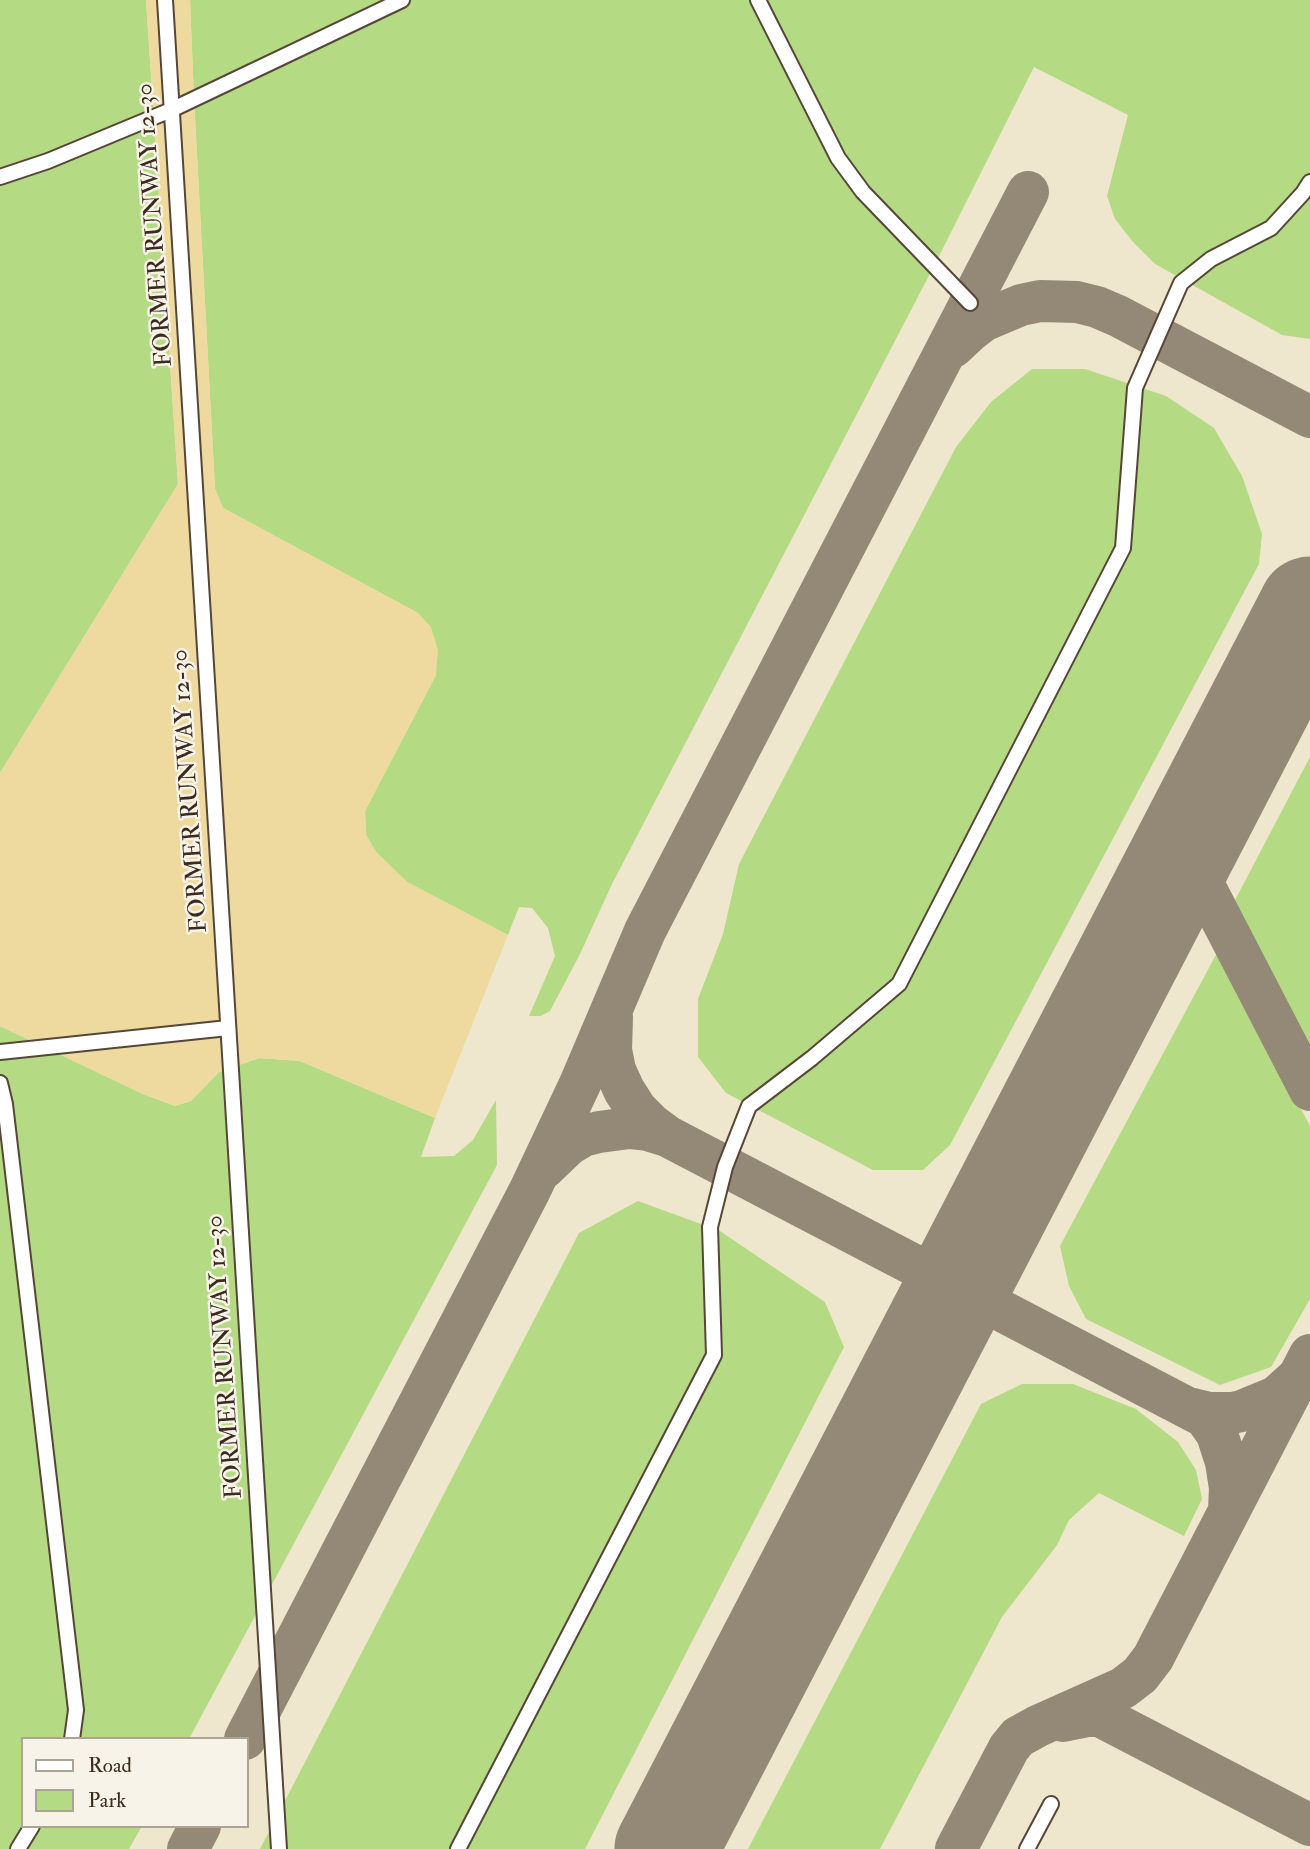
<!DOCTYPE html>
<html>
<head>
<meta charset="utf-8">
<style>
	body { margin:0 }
	#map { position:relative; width:1310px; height:1849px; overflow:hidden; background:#eee7cd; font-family:"IM FELL Double Pica",serif }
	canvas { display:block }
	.legend { position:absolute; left:21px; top:1737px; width:228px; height:91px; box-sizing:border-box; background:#f7f3e8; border:2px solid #aca397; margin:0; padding:9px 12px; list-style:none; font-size:21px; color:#3b2a1e }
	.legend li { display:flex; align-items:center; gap:14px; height:35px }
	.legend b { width:35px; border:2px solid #aca397 }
</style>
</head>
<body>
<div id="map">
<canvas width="1310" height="1849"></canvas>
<ul class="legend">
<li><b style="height:9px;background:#fff"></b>Road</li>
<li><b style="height:19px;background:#b4da83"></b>Park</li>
</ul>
</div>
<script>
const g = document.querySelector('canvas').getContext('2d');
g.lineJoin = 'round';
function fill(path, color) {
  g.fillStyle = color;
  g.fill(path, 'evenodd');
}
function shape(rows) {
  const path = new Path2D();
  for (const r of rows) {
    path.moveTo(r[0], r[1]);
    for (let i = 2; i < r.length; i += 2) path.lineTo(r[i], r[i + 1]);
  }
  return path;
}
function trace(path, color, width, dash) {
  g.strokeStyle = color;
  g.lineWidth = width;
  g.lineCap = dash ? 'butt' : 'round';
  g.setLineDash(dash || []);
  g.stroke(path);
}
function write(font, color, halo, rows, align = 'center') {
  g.font = font + ' "IM FELL Double Pica",serif';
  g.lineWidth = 5;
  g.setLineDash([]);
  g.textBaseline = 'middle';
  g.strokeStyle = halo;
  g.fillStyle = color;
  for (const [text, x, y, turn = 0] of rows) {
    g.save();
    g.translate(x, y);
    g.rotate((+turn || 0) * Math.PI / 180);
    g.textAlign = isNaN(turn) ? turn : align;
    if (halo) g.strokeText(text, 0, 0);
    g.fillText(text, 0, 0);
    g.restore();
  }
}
fill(shape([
	[0,0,146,0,178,484,0,773],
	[190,0,1310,0,1310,339,1282,335,1155,264,1133,242,1115,219,1107,196,1128,115,1034,67,934,266,612,884,580,954,550,1011,541,1016,529,1016,555,956,548,928,532,908,519,907,508,935,407,882,376,852,366,835,365,811,436,675,418,613,223,508,215,489,194,99],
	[1032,369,1085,369,1166,396,1214,428,1242,476,1262,534,1259,564,950,1145,923,1170,873,1170,726,1093,698,1057,698,999,723,934,739,864,956,447,991,402],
	[1310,757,1310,1054,1233,904],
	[1218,951,1310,1126,1310,1299,1271,1367,1220,1385,1086,1319,1069,1286,1060,1246],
	[0,1026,143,1094,175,1106,191,1101,219,1072,259,1058,300,1061,435,1118,421,1157,454,1156,473,1140,496,1100,497,1165,189,1739,23,1739,23,1826,142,1826,129,1849,0,1849],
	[638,1201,720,1231,825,1302,844,1347,585,1849,260,1849,579,1233],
	[1022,1384,1073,1384,1136,1409,1178,1442,1196,1470,1202,1499,1184,1536,1099,1493,1069,1520,1057,1545,1002,1617,880,1849,748,1849,981,1404]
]), '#b4da83');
fill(shape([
	[146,0,190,0,194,99,215,489,223,508,418,613,431,627,438,650,436,675,365,811,366,835,376,852,407,882,508,935,435,1118,300,1061,259,1058,219,1072,191,1101,175,1106,143,1094,0,1026,0,773,178,484]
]), '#eeda9e');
trace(shape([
	[953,347,970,331,983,321,1021,305,1040,301,1077,302,1097,307,1118,316,1310,417],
	[1185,849,1310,1090],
	[612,1017,611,1050,615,1070,624,1090,636,1109,652,1125,667,1136,1205,1417,1217,1434,1226,1462,1230,1488,1229,1511],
	[544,1168,568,1145,583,1136,599,1132,629,1128,647,1130,667,1136],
	[1188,1408,1209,1413,1232,1413,1242,1411,1276,1397,1296,1379],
	[1063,1721,1088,1716,1100,1716,1310,1825],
	[245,1739,530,1190,580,1084,645,931,1028,192],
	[188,1849,200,1826],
	[956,1849,1009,1748,1018,1737,1038,1726,1123,1688,1140,1675,1153,1658,1310,1355]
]), '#948876', 42);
trace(shape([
	[666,1849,1310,608]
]), '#948876', 103);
const minor = shape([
	[165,0,279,1849],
	[758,0,838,158,863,192,970,303],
	[0,177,48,161,171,110,402,0],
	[0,1052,228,1028],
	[0,1083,5,1104,76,1710,72,1739],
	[18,1849,32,1826],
	[458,1849,714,1355,710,1227,725,1167,749,1106,812,1058,899,984,1123,548,1135,388,1181,283,1211,259,1271,228,1303,193,1310,182],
	[1027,1849,1051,1804]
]);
trace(minor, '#564638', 18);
trace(minor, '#fff', 14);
write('24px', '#3b2a1e', '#f7f3e8', [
	["FORMER RUNWAY 12-30",156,225,-94],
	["FORMER RUNWAY 12-30",191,791,-94],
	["FORMER RUNWAY 12-30",226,1357,-94]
]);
</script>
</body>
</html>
